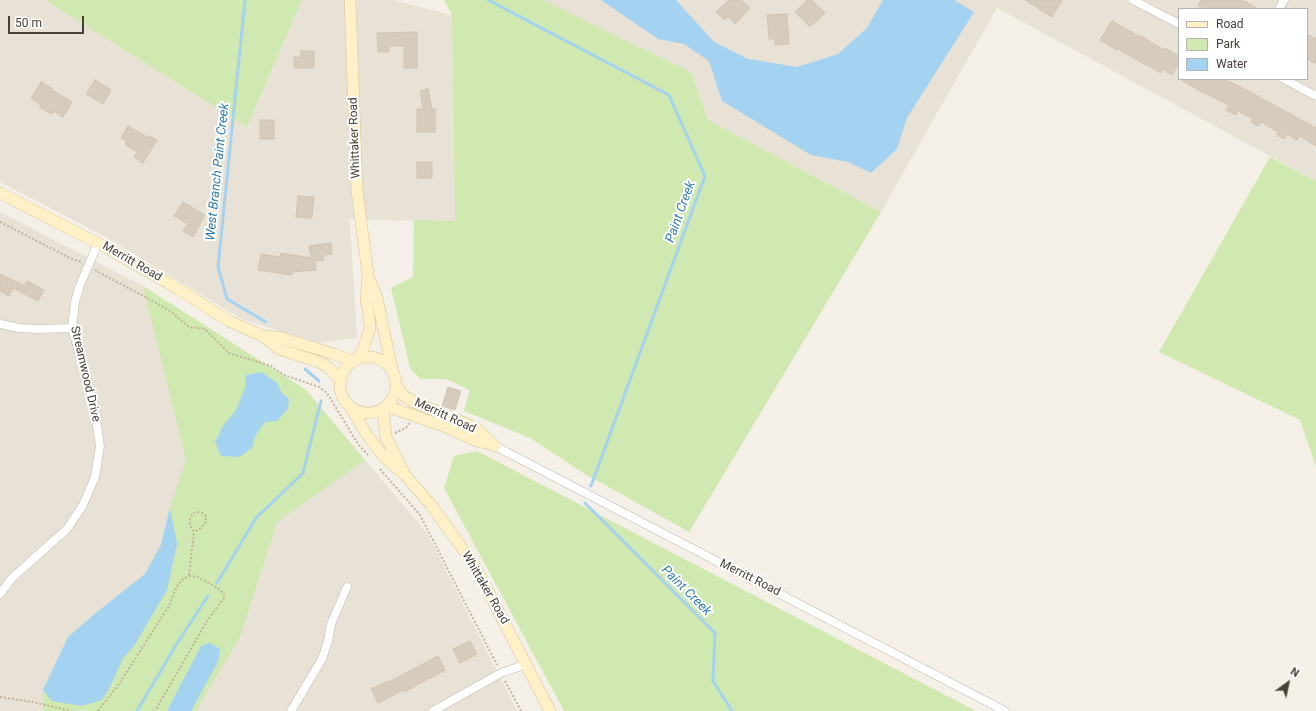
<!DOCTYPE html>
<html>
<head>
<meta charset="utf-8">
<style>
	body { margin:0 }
	#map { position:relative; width:1316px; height:711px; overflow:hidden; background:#f4f0e8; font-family:Roboto,sans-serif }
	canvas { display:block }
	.legend { position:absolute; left:1178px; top:8px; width:130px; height:72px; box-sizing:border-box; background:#fff; border:1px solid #b5b3af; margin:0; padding:5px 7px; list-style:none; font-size:12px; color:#474136 }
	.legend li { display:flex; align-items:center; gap:8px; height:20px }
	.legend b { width:20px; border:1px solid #b5b3af }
	.north { position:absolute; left:1268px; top:663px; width:40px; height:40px; -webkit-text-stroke:3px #fff; paint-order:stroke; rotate:33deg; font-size:11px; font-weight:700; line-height:16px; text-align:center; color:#474136 }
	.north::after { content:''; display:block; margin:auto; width:14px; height:18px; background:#474136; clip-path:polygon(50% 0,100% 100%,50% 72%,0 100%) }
	.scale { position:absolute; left:8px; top:16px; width:76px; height:18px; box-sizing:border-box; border:2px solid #474136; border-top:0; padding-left:5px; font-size:12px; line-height:14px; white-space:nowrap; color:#474136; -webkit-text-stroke:3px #fff; paint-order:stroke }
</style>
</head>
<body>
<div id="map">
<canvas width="1316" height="711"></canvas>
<ul class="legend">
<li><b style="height:5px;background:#fff1c7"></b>Road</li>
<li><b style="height:11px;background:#cfe9b0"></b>Park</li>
<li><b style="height:11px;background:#a4d2f1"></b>Water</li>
</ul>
<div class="north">N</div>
<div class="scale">50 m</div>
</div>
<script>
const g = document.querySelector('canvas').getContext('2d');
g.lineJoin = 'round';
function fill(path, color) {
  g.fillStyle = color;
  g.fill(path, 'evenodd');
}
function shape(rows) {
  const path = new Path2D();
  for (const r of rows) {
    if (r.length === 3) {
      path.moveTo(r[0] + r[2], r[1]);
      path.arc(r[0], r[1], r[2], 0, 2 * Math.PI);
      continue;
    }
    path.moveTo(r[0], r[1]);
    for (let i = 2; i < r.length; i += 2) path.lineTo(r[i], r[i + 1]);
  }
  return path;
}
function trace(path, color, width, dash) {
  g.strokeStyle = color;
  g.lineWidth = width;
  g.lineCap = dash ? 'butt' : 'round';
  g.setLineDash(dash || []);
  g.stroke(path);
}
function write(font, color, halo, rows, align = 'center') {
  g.font = font + ' Roboto,sans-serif';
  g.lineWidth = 4;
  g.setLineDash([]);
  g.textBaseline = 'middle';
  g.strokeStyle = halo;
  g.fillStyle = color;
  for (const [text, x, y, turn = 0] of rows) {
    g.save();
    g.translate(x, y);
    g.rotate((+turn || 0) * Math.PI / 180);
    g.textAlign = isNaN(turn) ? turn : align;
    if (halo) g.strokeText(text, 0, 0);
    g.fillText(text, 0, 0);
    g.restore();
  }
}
fill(shape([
	[0,0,45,0,247,127,302,0,393,0,452,15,455,222,350,219,357,338,318,343,242,319,102,235,0,182],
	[543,0,1316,0,1316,181,997,8,881,212,708,120,691,72],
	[1179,9,1307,9,1307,79,1179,79],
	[0,212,143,286,306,390,427,533,517,711,0,711]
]), '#e8e2d6');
fill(shape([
	[45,0,302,0,247,127],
	[444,0,543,0,691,72,708,120,881,212,689,532,585,474,530,438,464,411,470,390,446,379,420,379,410,368,391,288,413,277,414,220,455,221,452,15],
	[1270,157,1316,181,1316,466,1300,420,1159,352],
	[143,286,306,390,365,460,277,522,240,637,196,711,43,711,43,690,68,637,96,613,145,574,161,545,170,508,186,460],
	[477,451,976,711,564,711,444,488,454,456]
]), '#cfe9b0');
fill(shape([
	[601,0,676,0,714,42,748,59,797,67,838,54,867,28,883,0,954,0,974,12,907,118,897,149,871,173,848,162,811,155,722,101,709,61,684,44,658,39],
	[262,372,277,383,281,392,289,399,288,409,277,421,265,422,255,436,252,448,239,457,221,456,215,442,223,426,236,410,245,388,246,375],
	[170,508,177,544,167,590,134,646,123,658,110,687,102,700,82,706,52,701,43,690,68,637,96,613,145,574,161,545],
	[210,643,220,649,218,662,191,711,167,711,201,646]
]), '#a4d2f1');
trace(shape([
	[245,0,218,267,227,299,266,322],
	[488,0,669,95,705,176,591,486],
	[305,369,319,381],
	[585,503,715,633,713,681,732,711],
	[217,583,256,518,303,473,321,401],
	[137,711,176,645,208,596]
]), '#a4d2f1', 3);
const building = shape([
	[729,0,741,0,750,8,735,24,728,17,725,20,716,12,729,0],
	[808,0,812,0,825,13,810,27,795,12,808,0],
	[1025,0,1062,0,1052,17,1025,0],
	[1201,0,1243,0,1258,9,1204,9,1198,6,1201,0],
	[787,14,789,44,775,45,775,39,769,39,767,15,787,14],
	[1112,21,1140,37,1141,36,1164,50,1165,48,1179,56,1179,63,1172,75,1163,69,1161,73,1146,64,1146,65,1118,49,1117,50,1100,40,1112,21],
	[417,32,417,68,404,68,404,46,389,46,389,52,378,52,377,33,417,32],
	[1307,34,1316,39,1316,64,1307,59,1307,34],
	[301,51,314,51,314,68,294,68,294,57,301,57,301,51],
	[1180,79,1223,79,1239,86,1316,128,1316,146,1300,136,1297,140,1287,134,1284,139,1277,135,1278,132,1261,122,1258,126,1251,122,1253,119,1238,111,1236,115,1226,110,1229,105,1198,90,1180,79],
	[95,80,111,90,103,104,86,94,95,80],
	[41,82,53,89,52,90,72,102,63,117,54,111,52,114,39,107,41,104,31,99,41,82],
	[428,89,432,109,435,109,435,132,417,132,417,109,423,109,420,91,428,89],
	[260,120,274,120,274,139,260,139,260,120],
	[128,126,149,138,150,136,157,140,143,163,134,157,137,152,125,144,127,141,121,138,128,126],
	[417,162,432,162,432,178,417,178,417,162],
	[298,196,314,197,312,218,296,217,298,196],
	[183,202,205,215,193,237,183,231,188,224,174,216,183,202],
	[331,243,332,254,323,255,324,260,315,261,316,270,292,272,292,275,258,270,261,254,280,257,281,253,311,258,309,246,331,243],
	[0,274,25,286,27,281,44,290,38,301,13,288,9,296,0,291,0,274],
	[448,387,461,391,455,410,442,406,448,387],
	[470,641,477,654,460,663,453,649,470,641],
	[438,656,445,670,404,692,403,690,378,703,371,689,388,681,389,682,438,656]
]);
fill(building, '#d6ccbd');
trace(building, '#d1c4b0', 1);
const street = shape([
	[1133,0,1179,24],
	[1279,9,1284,0],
	[1284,79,1316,96],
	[0,324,19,328,37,329,72,328],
	[495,446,1005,711],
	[0,594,12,578,67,529,83,505,95,477,100,446,94,405,72,328,75,302,80,285,98,243],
	[291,711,322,659,328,641,331,624,347,587],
	[433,711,501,673,527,664]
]);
const secondary = shape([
	[350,0,357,191,368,275,366,300,369,315,370,328,364,347,358,358],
	[0,193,107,248,170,284,229,321,263,336,279,349,319,362,328,367,340,379],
	[369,278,377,298,392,369],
	[263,336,278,337,334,354,352,361],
	[368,385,28],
	[396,386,404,396,414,402,458,420,476,428,495,446],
	[386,406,441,425,477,441,493,445],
	[351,408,369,438,385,458,405,475,431,505,475,566,550,711],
	[383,409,386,437,403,471]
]);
trace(street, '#c0b8aa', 9);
trace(secondary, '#d4c497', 12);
trace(shape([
	[0,222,72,259,81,262],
	[95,270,169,310,189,327,205,329,229,353,271,366,284,375,319,387,327,393,358,444,368,455],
	[395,433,406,428,409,423],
	[380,469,420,515,497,665],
	[189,575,194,532,190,525,190,518,193,514,197,512,202,513,206,516,206,522,201,528,194,532],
	[505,681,521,711],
	[0,697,33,702,71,711],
	[98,711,119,684,169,606,176,588,182,580,189,576,197,577,209,583,220,590,224,594,224,598,207,621,155,711]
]), '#c2b49b', 2, [2, 2]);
trace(street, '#fff', 8);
trace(secondary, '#fff1c7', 11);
write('12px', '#474136', '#fff', [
	["Whittaker Road",355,138,-92],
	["Merritt Road",132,262,30],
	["Streamwood Drive",85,374,77],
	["Merritt Road",445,416,25],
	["Merritt Road",750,578,27],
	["Whittaker Road",485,588,60]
]);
write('italic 13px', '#2e7cb5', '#fff', [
	["West Branch Paint Creek",218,172,-84],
	["Paint Creek",681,212,-70],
	["Paint Creek",686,591,45]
]);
</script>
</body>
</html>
